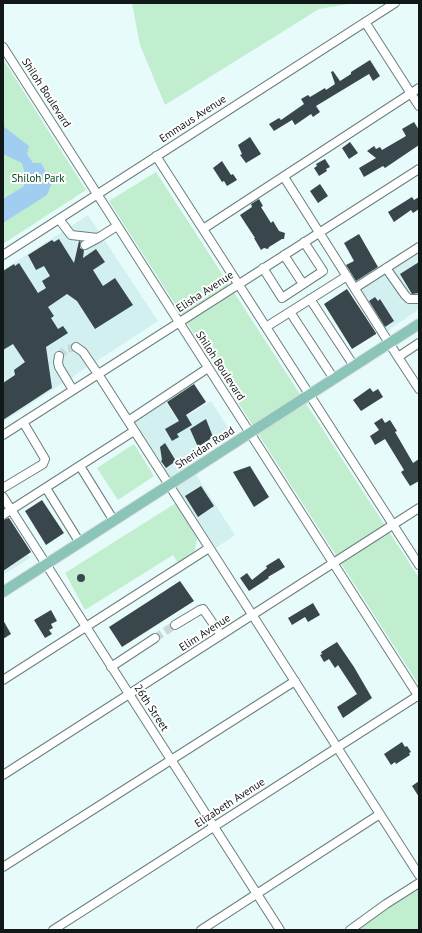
<!DOCTYPE html>
<html>
<head>
<meta charset="utf-8">
<style>
	body { margin:0 }
	#map { position:relative; width:422px; height:933px; overflow:hidden; background:#e7fbfb; font-family:"PT Sans",sans-serif }
	canvas { display:block }
	.frame { position:absolute; inset:0; border:4px solid #111818; pointer-events:none }
</style>
</head>
<body>
<div id="map">
<canvas width="422" height="933"></canvas>
<div class="frame"></div>
</div>
<script>
const g = document.querySelector('canvas').getContext('2d');
g.lineJoin = 'round';
function fill(path, color) {
  g.fillStyle = color;
  g.fill(path, 'evenodd');
}
function shape(rows) {
  const path = new Path2D();
  for (const r of rows) {
    if (r.length === 3) {
      path.moveTo(r[0] + r[2], r[1]);
      path.arc(r[0], r[1], r[2], 0, 2 * Math.PI);
      continue;
    }
    path.moveTo(r[0], r[1]);
    for (let i = 2; i < r.length; i += 2) path.lineTo(r[i], r[i + 1]);
  }
  return path;
}
function trace(path, color, width, dash) {
  g.strokeStyle = color;
  g.lineWidth = width;
  g.lineCap = dash ? 'butt' : 'round';
  g.setLineDash(dash || []);
  g.stroke(path);
}
function write(font, color, halo, rows, align = 'center') {
  g.font = font + ' "PT Sans",sans-serif';
  g.lineWidth = 4;
  g.setLineDash([]);
  g.textBaseline = 'middle';
  g.strokeStyle = halo;
  g.fillStyle = color;
  for (const [text, x, y, turn = 0] of rows) {
    g.save();
    g.translate(x, y);
    g.rotate((+turn || 0) * Math.PI / 180);
    g.textAlign = isNaN(turn) ? turn : align;
    if (halo) g.strokeText(text, 0, 0);
    g.fillText(text, 0, 0);
    g.restore();
  }
}
fill(shape([
	[88,215,158,321,3,422,3,270],
	[419,251,419,309,386,332,359,289],
	[164,400,178,421,211,401,231,432,187,461,235,535,216,548,133,420],
	[3,514,30,558,3,575]
]), '#d3f0f1');
fill(shape([
	[132,3,354,3,319,9,165,105,140,45],
	[3,59,86,190,3,244],
	[156,172,419,578,419,685,109,201],
	[134,444,154,476,118,500,97,468],
	[176,503,197,538,195,550,178,563,173,555,85,610,65,573],
	[419,883,419,930,350,930]
]), '#c1eecf');
fill(shape([
	[3,126,29,146,27,154,33,163,41,163,52,183,47,195,3,223,3,199,24,186,26,177,22,163,3,154]
]), '#a1cdf0');
fill(shape([
	[370,60,380,76,373,81,369,74,316,106,320,112,313,117,311,114,295,125,292,120,274,131,269,124,279,118,281,120,304,104,301,99,308,95,310,97,325,88,326,90,335,84,331,72,333,71,340,81,351,74,351,72],
	[414,122,419,130,419,145,385,168,383,166,364,177,359,168,376,158,367,151,374,146,376,149,380,147,382,150,406,136,402,129],
	[250,137,261,154,246,163,240,155,242,154,238,145],
	[350,142,358,153,349,159,342,148],
	[325,159,330,167,326,169,327,171,319,176,314,168,317,166,316,164],
	[222,161,231,175,233,174,237,180,227,186,224,181,222,182,213,168],
	[320,184,328,196,318,203,310,191],
	[412,197,414,200,419,197,419,209,413,213,411,210,394,222,388,212],
	[259,199,263,206,261,207,271,223,273,221,279,231,285,233,284,239,282,239,269,247,268,249,264,248,261,250,254,238,255,238,240,215,252,207,251,204],
	[359,234,378,267,356,281,346,265,354,261,344,243],
	[59,239,74,263,79,241,81,242,80,244,80,248,84,250,83,258,96,249,105,262,93,270,103,286,115,278,133,305,95,329,77,301,67,294,48,307,54,316,51,318,58,329,63,326,68,333,46,347,52,388,3,420,3,383,15,375,14,370,25,362,13,344,3,350,3,271,14,264,15,266,19,263,38,293,46,288,42,281,50,276,44,266,36,270,28,255,52,240,54,242],
	[419,262,419,293,412,294,400,274],
	[347,289,376,333,376,334,352,349,324,304],
	[375,297,378,301,380,299,394,321,385,327,369,301],
	[194,384,206,402,186,415,192,425,177,434,179,437,172,441,165,429,179,421,167,402],
	[370,388,373,392,378,389,383,397,361,411,353,400],
	[382,418,385,423,390,420,397,431,395,432,413,463,419,459,419,481,410,486,401,472,404,470,385,439,375,445,370,436,379,430,374,423],
	[206,419,213,437,198,447,190,429],
	[165,443,176,461,166,468,161,461,162,460,160,447],
	[250,466,269,497,254,507,233,472],
	[201,486,214,506,198,517,185,496],
	[42,500,64,533,46,545,25,511],
	[9,518,31,552,3,571,3,520],
	[279,558,285,567,268,577,269,578,249,591,240,578,247,573,252,580,267,568,266,566],
	[81,578,4],
	[180,581,194,601,122,647,109,627],
	[313,603,320,615,308,622,305,617,292,625,288,618],
	[51,610,57,621,51,624,53,628,49,630,52,634,45,638,34,620],
	[3,620,11,634,3,639],
	[337,642,354,667,372,698,343,718,337,707,357,694,338,665,335,668,329,659,324,662,320,655,322,654,321,652],
	[402,742,405,747,407,746,411,752,409,753,410,755,396,764,395,762,391,765,384,754],
	[419,781,419,797,412,786]
]), '#39474d');
trace(shape([
	[59,356,66,349,76,347],
	[155,638,175,625]
]), '#c7d9d9', 8, [8, 4]);
const minor = shape([
	[365,22,419,106],
	[3,47,419,697],
	[156,156,419,565],
	[284,177,398,357,419,343],
	[59,219,71,235,98,238,117,226],
	[203,229,419,88],
	[85,245,98,238],
	[3,255,395,3],
	[284,255,303,284],
	[263,268,282,298,323,271,304,242],
	[386,268,405,295,409,299,419,299],
	[355,288,419,247],
	[310,299,354,366],
	[290,312,334,379],
	[266,327,347,276],
	[76,347,83,352,98,374,419,875],
	[59,356,58,362,59,367,73,390],
	[398,357,419,389],
	[128,421,208,368],
	[3,435,419,169],
	[80,466,114,521],
	[3,488,43,464,45,459,23,422],
	[46,488,80,543],
	[3,497,280,930],
	[3,515,134,431],
	[175,625,200,610,203,609,221,635],
	[111,667,155,638],
	[3,680,209,548],
	[3,775,419,508],
	[3,867,295,681],
	[53,930,419,695],
	[201,930,380,814],
	[350,930,386,904,419,883]
]);
const major = shape([
	[3,592,419,324]
]);
trace(minor, '#6c7e7f', 10);
trace(major, '#d9dada', 12);
trace(minor, '#fff', 8);
trace(major, '#8bc5b9', 10);
write('11px', '#111818', '#fff', [
	["Shiloh Boulevard",46,93,57],
	["Emmaus Avenue",193,119,-33],
	["Elisha Avenue",205,292,-33],
	["Shiloh Boulevard",220,366,57],
	["Sheridan Road",205,448,-33],
	["Elim Avenue",205,633,-33],
	["26th Street",151,708,57],
	["Elizabeth Avenue",230,803,-33]
]);
write('11px', '#084426', '#fff', [
	["Shiloh Park",38,179]
]);
</script>
</body>
</html>
